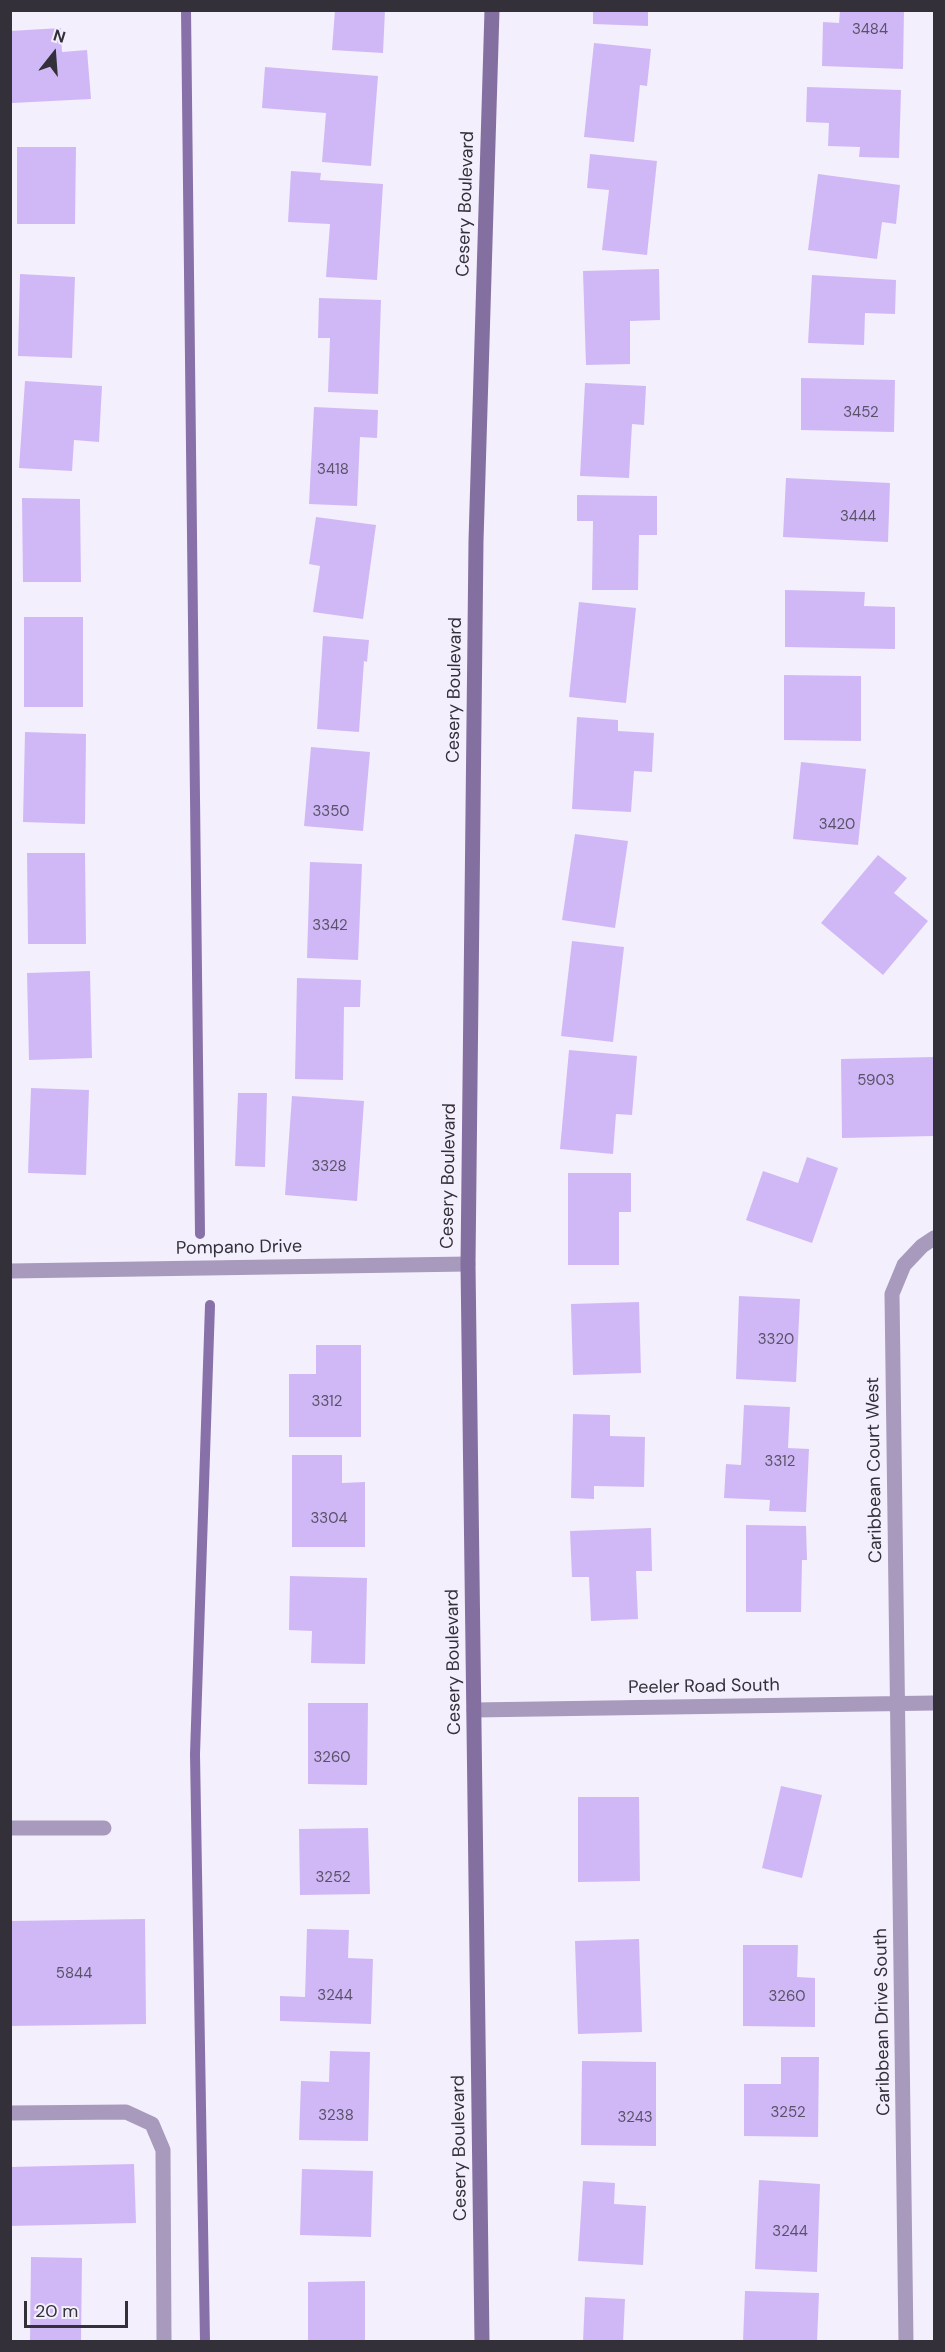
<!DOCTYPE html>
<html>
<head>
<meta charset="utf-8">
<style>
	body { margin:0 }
	#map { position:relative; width:945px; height:2352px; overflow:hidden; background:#f4effd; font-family:"DM Sans",sans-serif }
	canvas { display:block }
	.frame { position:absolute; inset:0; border:12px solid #333039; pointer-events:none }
	.north { position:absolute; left:24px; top:24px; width:60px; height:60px; -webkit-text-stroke:4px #f4effd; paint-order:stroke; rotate:17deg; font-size:16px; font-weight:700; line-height:24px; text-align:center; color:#333039 }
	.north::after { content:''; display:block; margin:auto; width:21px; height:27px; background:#333039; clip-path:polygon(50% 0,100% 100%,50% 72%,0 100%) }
	.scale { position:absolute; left:24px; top:2301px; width:104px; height:27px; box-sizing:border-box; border:3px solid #333039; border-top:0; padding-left:8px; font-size:18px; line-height:21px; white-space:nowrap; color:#333039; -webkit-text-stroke:4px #f4effd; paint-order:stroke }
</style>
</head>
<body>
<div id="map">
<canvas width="945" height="2352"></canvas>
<div class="frame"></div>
<div class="north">N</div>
<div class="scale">20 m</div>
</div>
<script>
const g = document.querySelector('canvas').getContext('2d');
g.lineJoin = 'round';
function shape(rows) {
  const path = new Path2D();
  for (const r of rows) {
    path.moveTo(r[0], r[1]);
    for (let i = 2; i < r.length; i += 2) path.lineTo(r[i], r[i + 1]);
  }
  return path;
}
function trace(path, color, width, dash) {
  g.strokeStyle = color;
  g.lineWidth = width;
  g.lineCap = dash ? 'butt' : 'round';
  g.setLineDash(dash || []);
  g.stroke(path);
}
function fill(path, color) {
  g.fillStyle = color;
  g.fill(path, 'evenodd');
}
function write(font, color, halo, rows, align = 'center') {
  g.font = font + ' "DM Sans",sans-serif';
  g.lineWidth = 4.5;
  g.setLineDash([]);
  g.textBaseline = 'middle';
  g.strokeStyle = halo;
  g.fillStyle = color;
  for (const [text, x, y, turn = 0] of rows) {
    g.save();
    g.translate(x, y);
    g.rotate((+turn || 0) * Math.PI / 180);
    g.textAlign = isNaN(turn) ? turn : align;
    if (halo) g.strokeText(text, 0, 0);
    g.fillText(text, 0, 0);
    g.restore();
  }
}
trace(shape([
	[186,10,200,1234],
	[205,2342,195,1754,210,1305]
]), '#8871a8', 10);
fill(shape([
	[335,10,385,10,383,53,332,50],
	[593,10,648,10,648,26,593,24],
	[840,10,904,10,903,69,822,66,823,22,839,23],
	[61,28,62,52,87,50,91,99,12,103,10,31],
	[594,43,651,49,647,86,640,85,634,142,584,137],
	[265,67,378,76,371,166,322,162,326,113,262,108],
	[807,87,901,90,899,158,859,157,860,147,828,146,829,123,806,122],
	[17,147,76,147,75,224,17,224],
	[590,154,657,161,647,255,602,250,609,190,587,188],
	[291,171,321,173,320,180,383,184,377,280,326,277,330,224,288,222],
	[818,174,900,185,896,224,882,222,877,259,808,250],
	[659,269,660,320,630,321,630,364,586,365,583,271],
	[20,274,75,277,72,358,18,356],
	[812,275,896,280,895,314,865,313,864,345,808,343],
	[319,298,381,300,378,394,328,392,330,338,318,338],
	[801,378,895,380,894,432,801,430],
	[25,381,102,386,99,442,74,440,72,471,19,468],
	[585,383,646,386,644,425,632,424,629,478,580,476],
	[314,407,378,410,377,438,360,437,357,506,309,504],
	[786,478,890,483,888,542,783,537],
	[577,495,657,496,657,535,639,535,638,590,592,590,593,521,577,521],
	[22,498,80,499,81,582,23,582],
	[316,517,376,525,363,619,313,612,320,566,309,564],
	[785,590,865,592,864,606,895,607,895,649,785,647],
	[579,602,636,608,626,703,569,697],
	[24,617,83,617,83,707,24,707],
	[323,636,369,640,367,662,364,661,359,732,317,729],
	[784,675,861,676,861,741,784,740],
	[577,717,618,720,618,731,654,733,652,772,634,771,631,812,572,809],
	[25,732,86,734,85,824,23,822],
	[311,747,370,752,363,831,304,826],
	[801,762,866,769,858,845,793,839],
	[575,834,628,841,615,928,562,920],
	[27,853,85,853,86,944,28,944],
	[878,855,907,878,894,893,928,921,883,975,821,923],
	[310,862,362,864,358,960,307,958],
	[572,941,624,947,613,1042,561,1036],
	[90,971,92,1058,29,1060,27,973],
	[297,978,361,980,360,1007,344,1007,343,1080,295,1079],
	[569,1050,637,1056,632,1115,616,1114,613,1154,560,1149],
	[934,1057,934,1136,842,1138,841,1059],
	[31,1088,89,1090,86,1175,28,1173],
	[238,1093,267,1093,265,1167,235,1166],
	[292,1096,364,1101,357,1201,285,1195],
	[807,1157,838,1168,812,1243,746,1220,763,1171,798,1183],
	[568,1173,631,1173,631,1212,619,1212,619,1265,568,1265],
	[739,1296,800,1299,796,1382,736,1379],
	[639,1302,641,1373,573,1375,571,1304],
	[316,1345,361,1345,361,1437,289,1437,289,1374,316,1374],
	[744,1405,790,1407,788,1448,809,1449,806,1512,769,1511,770,1500,724,1498,726,1464,741,1465],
	[573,1414,610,1415,610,1436,645,1437,644,1487,594,1486,594,1499,571,1498],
	[292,1455,342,1455,342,1483,365,1482,365,1547,292,1547],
	[746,1525,806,1526,807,1560,802,1560,801,1612,746,1612],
	[651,1528,652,1571,636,1571,638,1619,591,1621,589,1577,572,1577,570,1531],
	[290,1576,367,1578,365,1664,311,1663,312,1631,289,1630],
	[308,1703,368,1703,367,1785,308,1784],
	[781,1786,822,1795,802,1878,762,1868],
	[578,1797,639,1797,640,1881,578,1882],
	[368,1828,370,1894,300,1895,299,1829],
	[145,1919,146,2024,10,2026,10,1921],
	[307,1929,349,1930,348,1958,373,1959,371,2024,280,2021,280,1996,305,1997],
	[639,1939,642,2032,578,2034,575,1941],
	[743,1945,798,1945,797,1977,815,1978,815,2027,743,2026],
	[330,2051,370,2052,368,2141,299,2140,301,2081,329,2082],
	[781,2057,819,2057,818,2137,744,2136,744,2084,781,2084],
	[582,2061,656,2062,656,2146,581,2145],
	[134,2164,136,2223,10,2226,10,2167],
	[302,2169,373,2171,371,2237,300,2235],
	[759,2180,820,2184,817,2272,755,2269],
	[583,2181,615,2183,614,2204,646,2206,643,2265,578,2261],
	[31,2257,82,2258,81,2342,30,2342],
	[365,2281,365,2342,308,2342,308,2282],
	[745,2291,819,2293,817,2342,743,2342],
	[585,2297,625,2299,623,2342,583,2342]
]), '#d0b8f6');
trace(shape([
	[10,1271,468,1264],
	[474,1710,934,1703],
	[10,1828,104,1828],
	[10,2113,126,2112,152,2124,163,2150,164,2342],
	[906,2342,892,1294,904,1265,922,1246,934,1238]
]), '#a79abc', 15);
trace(shape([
	[482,2342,468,1264,476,541,492,10]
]), '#8470a0', 15);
write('15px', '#5a5268', null, [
	["3484",870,30],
	["3452",861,413],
	["3418",333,470],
	["3444",858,517],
	["3350",331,812],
	["3420",837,825],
	["3342",330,926],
	["5903",876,1081],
	["3328",329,1167],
	["3320",776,1340],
	["3312",327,1402],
	["3312",780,1462],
	["3304",329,1519],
	["3260",332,1758],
	["3252",333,1878],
	["5844",74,1974],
	["3244",335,1996],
	["3260",787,1997],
	["3252",788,2113],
	["3238",336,2116],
	["3243",635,2118],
	["3244",790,2232]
]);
write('18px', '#333039', '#f4effd', [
	["Cesery Boulevard",466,204,-88],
	["Cesery Boulevard",455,690,-89],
	["Cesery Boulevard",449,1176,-89],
	["Pompano Drive",239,1248,-1],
	["Caribbean Court West",875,1470,-91],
	["Cesery Boulevard",454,1662,-91],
	["Peeler Road South",704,1687,-1],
	["Caribbean Drive South",883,2022,-91],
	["Cesery Boulevard",460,2148,-91]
]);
</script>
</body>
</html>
